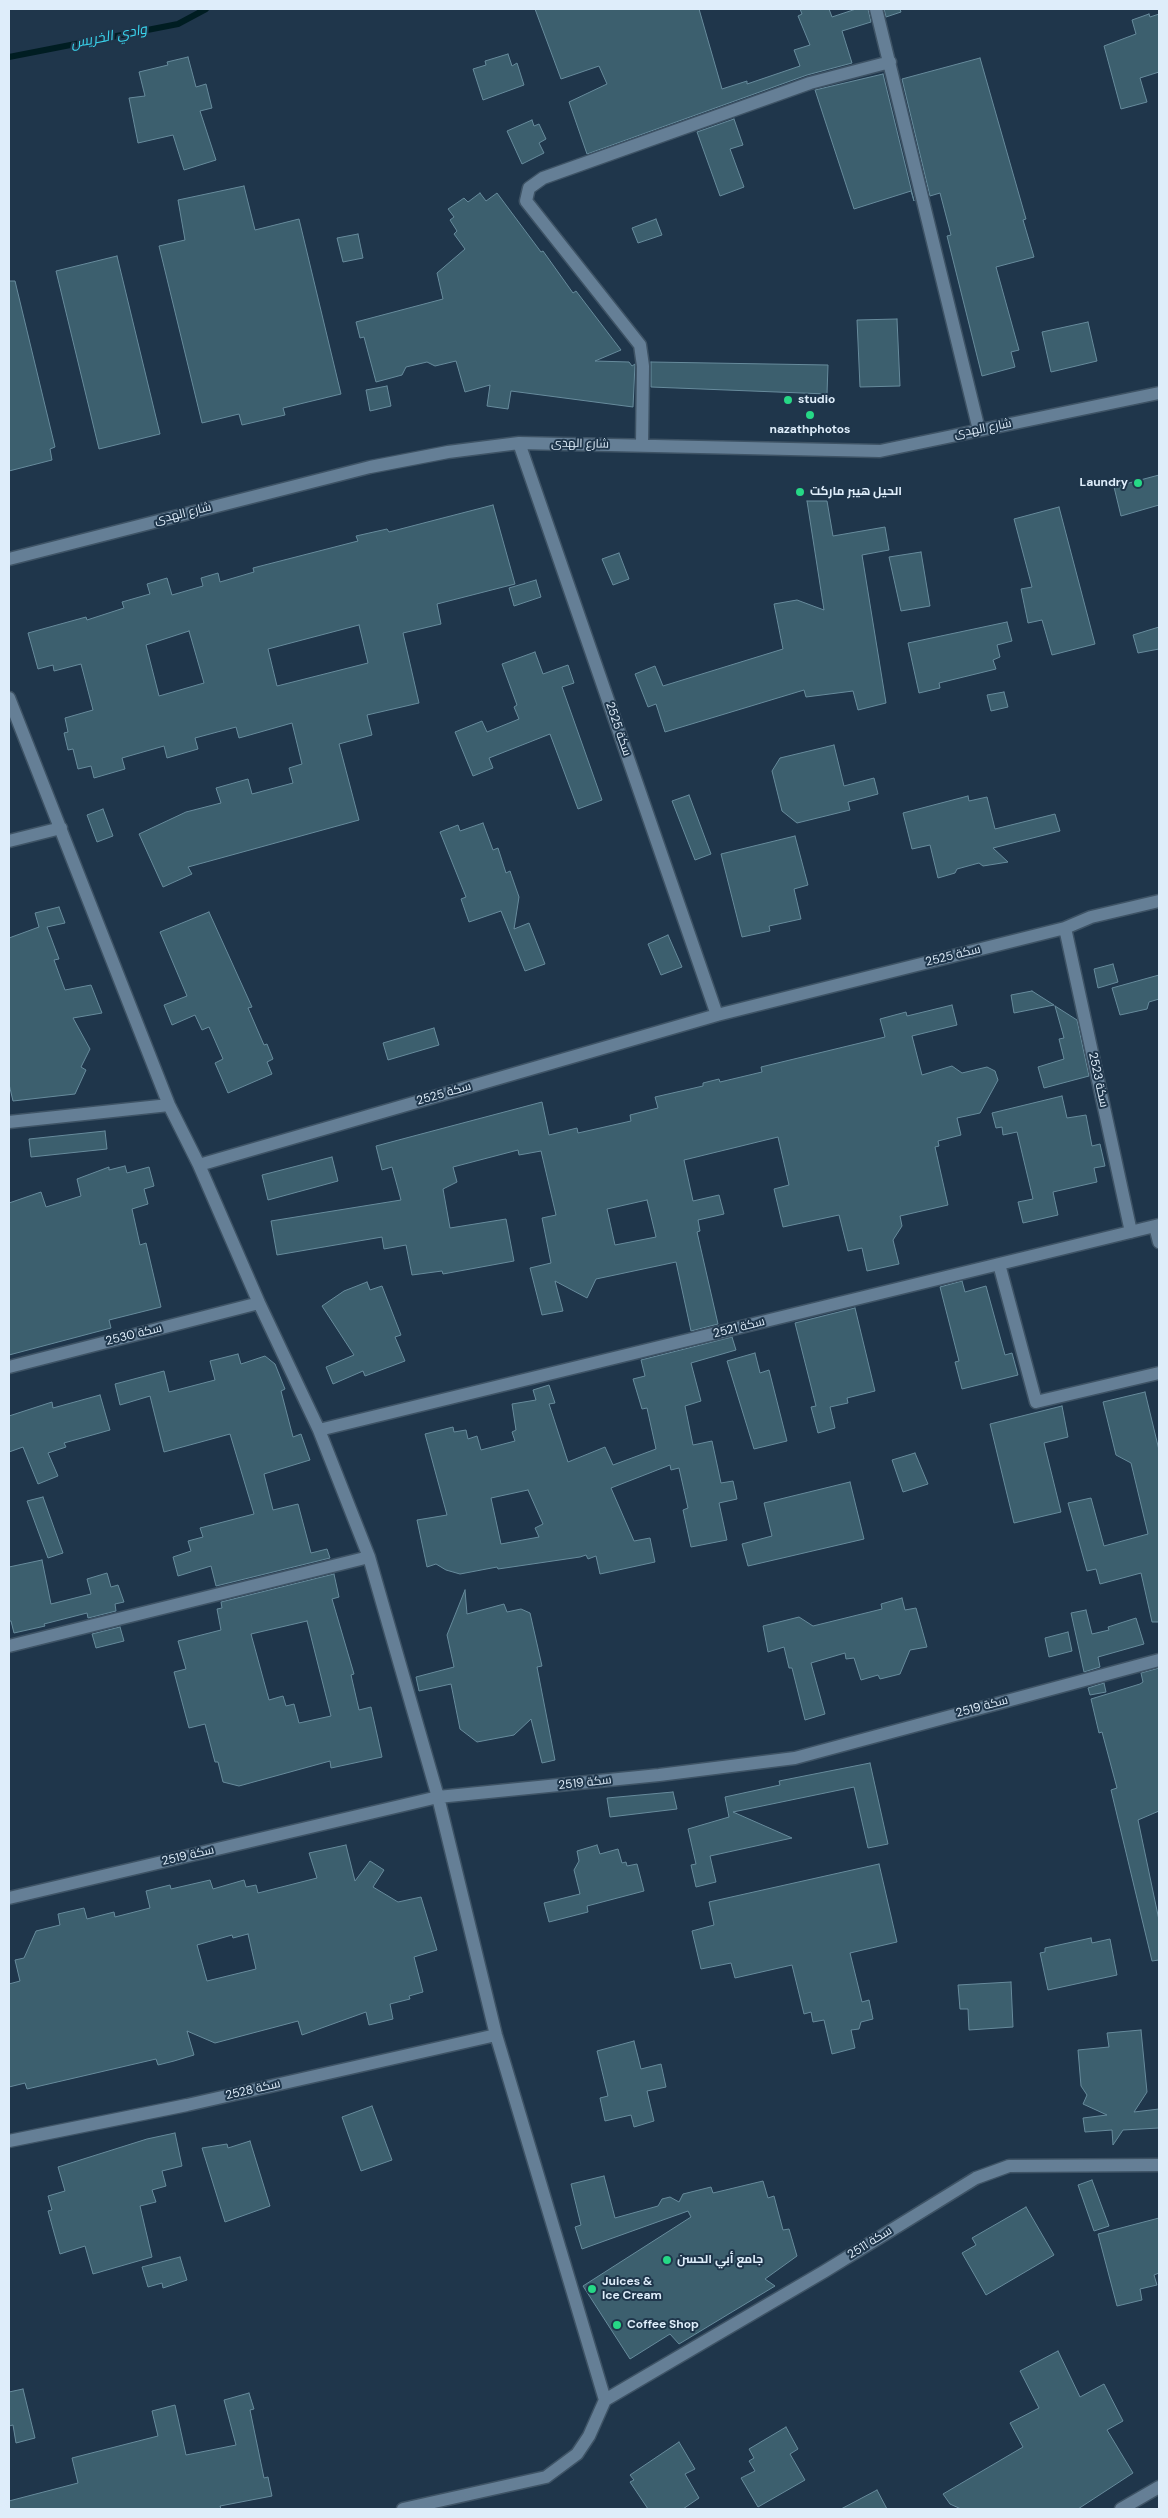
<!DOCTYPE html>
<html>
<head>
<meta charset="utf-8">
<style>
	body { margin:0 }
	#map { position:relative; width:1168px; height:2518px; overflow:hidden; background:#1f364b; font-family:"DM Sans",sans-serif }
	canvas { display:block }
	.frame { position:absolute; inset:0; border:10px solid #deedfa; pointer-events:none }
</style>
</head>
<body>
<div id="map">
<canvas width="1168" height="2518"></canvas>
<div class="frame"></div>
</div>
<script>
const g = document.querySelector('canvas').getContext('2d');
g.lineJoin = 'round';
function shape(rows) {
  const path = new Path2D();
  for (const r of rows) {
    path.moveTo(r[0], r[1]);
    for (let i = 2; i < r.length; i += 2) path.lineTo(r[i], r[i + 1]);
  }
  return path;
}
function trace(path, color, width, dash) {
  g.strokeStyle = color;
  g.lineWidth = width;
  g.lineCap = dash ? 'butt' : 'round';
  g.setLineDash(dash || []);
  g.stroke(path);
}
function fill(path, color) {
  g.fillStyle = color;
  g.fill(path, 'evenodd');
}
function write(font, color, halo, rows, align = 'center') {
  g.font = font + ' "DM Sans",Cairo,sans-serif';
  g.lineWidth = 4;
  g.setLineDash([]);
  g.textBaseline = 'middle';
  g.strokeStyle = halo;
  g.fillStyle = color;
  for (const [text, x, y, turn = 0] of rows) {
    g.save();
    g.translate(x, y);
    g.rotate((+turn || 0) * Math.PI / 180);
    g.textAlign = isNaN(turn) ? turn : align;
    if (halo) g.strokeText(text, 0, 0);
    g.fillText(text, 0, 0);
    g.restore();
  }
}
trace(shape([
	[9,57,178,24,206,9]
]), '#001d22', 6);
const building = shape([
	[535,9,699,9,722,89,747,81,747,84,800,66,794,50,810,45,798,16,802,14,800,9,829,9,832,17,856,9,868,9,871,22,842,31,852,63,807,75,587,154,569,102,607,84,599,66,561,79,535,9],
	[884,9,900,9,901,12,886,17,884,9],
	[1149,14,1150,17,1159,14,1159,72,1140,78,1147,102,1121,109,1104,46,1136,34,1132,20,1149,14],
	[508,54,512,66,517,63,524,85,483,100,473,69,486,65,485,61,508,54],
	[188,57,196,87,206,84,212,108,200,111,216,160,184,170,173,135,138,143,129,98,145,96,139,72,168,65,167,62,188,57],
	[980,58,1026,219,1023,220,1034,257,996,267,1019,350,1011,352,1015,367,982,376,947,236,951,235,940,193,930,196,902,79,980,58],
	[883,74,914,201,911,191,854,209,815,90,883,74],
	[734,119,743,145,730,149,744,187,720,196,697,132,734,119],
	[532,120,534,126,539,124,546,139,539,143,544,153,522,164,507,131,532,120],
	[244,186,255,230,299,219,341,394,283,408,285,415,242,425,239,414,202,423,159,246,185,240,178,200,244,186],
	[480,193,486,201,497,193,541,252,543,251,573,293,576,291,621,350,595,361,629,362,632,366,635,364,633,407,511,391,508,409,487,406,490,385,465,392,456,361,435,366,427,362,406,367,402,375,376,382,364,337,360,338,356,322,443,299,437,273,465,249,454,234,457,231,450,220,454,217,448,209,464,198,468,202,480,193],
	[656,219,662,235,638,243,632,228,656,219],
	[358,234,363,258,343,262,337,238,358,234],
	[117,256,160,434,99,449,56,271,117,256],
	[9,281,15,281,55,447,50,449,52,460,9,471,9,281],
	[897,319,900,386,860,387,857,320,897,319],
	[1088,322,1097,361,1051,372,1042,332,1088,322],
	[651,362,828,365,827,394,651,387,651,362],
	[387,386,391,406,370,411,366,390,387,386],
	[1159,475,1159,505,1121,516,1114,487,1159,475],
	[807,501,827,501,833,536,885,527,889,550,862,555,886,703,858,710,853,691,806,697,804,690,665,732,656,704,648,707,635,674,655,666,663,686,783,649,774,604,797,600,824,610,807,501],
	[493,505,515,584,437,604,441,624,403,633,419,703,367,715,372,735,339,744,359,820,188,867,192,874,163,887,139,834,186,812,221,803,216,788,248,779,252,794,293,783,289,768,302,764,292,723,239,738,236,727,195,738,198,749,167,758,164,746,122,758,125,769,94,778,91,766,78,769,73,749,68,750,64,733,68,732,65,718,93,710,81,664,54,671,53,665,38,669,28,633,86,617,87,620,124,608,122,602,150,594,147,584,167,578,172,595,203,586,201,578,218,573,220,582,254,572,253,568,358,541,356,536,387,529,389,532,493,505],
	[359,625,368,663,277,686,268,649,359,625],
	[189,631,204,683,159,696,146,645,189,631],
	[1059,507,1095,644,1052,655,1042,620,1028,623,1021,589,1032,587,1014,519,1059,507],
	[921,552,930,606,901,611,889,557,921,552],
	[619,553,629,579,613,585,602,559,619,553],
	[536,580,541,597,514,606,509,588,536,580],
	[1007,622,1012,641,997,645,1000,657,993,660,996,669,939,683,940,688,919,693,908,643,1007,622],
	[1159,627,1159,649,1138,653,1133,635,1159,627],
	[535,652,543,674,568,665,574,683,562,687,602,800,578,809,550,734,489,758,493,768,473,776,455,732,482,721,487,732,519,719,514,707,517,705,502,664,535,652],
	[1004,692,1008,707,991,711,987,695,1004,692],
	[834,745,844,786,874,778,878,794,848,802,850,810,797,823,782,811,772,771,780,758,834,745],
	[689,795,711,854,695,860,672,801,689,795],
	[968,796,969,801,987,797,995,829,1055,814,1060,831,993,848,1008,862,983,866,979,863,957,869,955,873,938,878,930,845,912,849,903,813,968,796],
	[103,809,113,836,97,842,87,815,103,809],
	[483,823,493,850,498,848,506,873,510,871,519,897,514,929,529,923,545,964,525,971,501,911,469,922,461,899,466,897,440,832,458,825,460,831,483,823],
	[795,836,808,885,794,889,801,919,769,926,770,931,742,937,721,854,795,836],
	[59,907,65,923,47,927,59,959,54,960,65,990,91,985,102,1013,73,1018,90,1049,81,1067,86,1070,75,1094,13,1101,9,1084,9,938,39,927,35,913,59,907],
	[209,912,252,1007,248,1008,264,1045,267,1044,273,1059,267,1062,272,1074,228,1093,215,1063,223,1059,209,1027,202,1030,195,1015,172,1025,164,1005,187,996,160,932,209,912],
	[668,935,682,967,661,975,648,944,668,935],
	[1113,964,1118,982,1098,988,1094,969,1113,964],
	[1159,975,1159,999,1149,1002,1147,1009,1120,1015,1112,988,1159,975],
	[1032,991,1054,1005,1014,1013,1011,995,1032,991],
	[952,1005,957,1025,912,1036,922,1075,952,1066,962,1073,987,1067,995,1071,998,1080,980,1113,957,1118,961,1135,938,1141,939,1146,935,1147,948,1205,900,1216,902,1226,893,1240,899,1264,867,1271,862,1248,848,1251,839,1215,783,1227,774,1189,789,1185,778,1137,684,1160,693,1201,719,1195,724,1214,698,1220,700,1231,697,1232,718,1324,691,1331,676,1262,596,1279,587,1298,555,1281,563,1311,542,1315,530,1268,551,1263,542,1218,556,1215,541,1151,519,1155,518,1150,453,1167,457,1182,443,1189,450,1228,506,1219,514,1261,443,1274,442,1271,412,1275,406,1245,384,1249,382,1237,277,1255,271,1221,401,1200,392,1167,382,1170,376,1146,542,1102,549,1135,577,1128,578,1133,631,1121,630,1115,658,1108,655,1097,703,1086,703,1083,719,1079,720,1082,762,1072,761,1067,885,1037,880,1019,906,1012,907,1016,952,1005],
	[647,1200,656,1237,615,1245,607,1209,647,1200],
	[1055,1006,1077,1020,1089,1076,1044,1088,1038,1067,1064,1059,1059,1039,1064,1038,1055,1006],
	[434,1028,439,1045,388,1060,383,1043,434,1028],
	[1062,1096,1067,1118,1086,1115,1092,1146,1100,1144,1105,1166,1094,1168,1097,1182,1053,1192,1058,1215,1023,1223,1018,1202,1033,1199,1017,1132,1003,1135,1002,1127,996,1128,992,1113,1062,1096],
	[105,1131,107,1149,31,1157,29,1139,105,1131],
	[332,1157,338,1181,268,1200,262,1175,332,1157],
	[125,1166,127,1173,149,1167,154,1186,144,1189,148,1204,132,1209,140,1245,146,1243,161,1307,109,1320,111,1328,9,1355,9,1203,41,1192,46,1207,81,1196,77,1179,109,1167,109,1170,125,1166],
	[962,1281,965,1292,986,1286,1005,1355,1012,1353,1018,1375,962,1389,955,1362,959,1361,940,1287,962,1281],
	[367,1282,370,1290,382,1286,401,1335,395,1337,405,1361,365,1376,363,1371,333,1384,326,1367,354,1355,322,1306,344,1291,367,1282],
	[855,1308,875,1391,847,1398,848,1403,830,1407,835,1428,818,1433,811,1407,816,1406,795,1323,855,1308],
	[732,1337,736,1350,691,1363,701,1401,685,1406,693,1445,712,1441,721,1483,733,1481,737,1499,719,1503,727,1540,691,1547,683,1510,688,1508,679,1468,671,1470,670,1465,611,1488,634,1541,650,1538,655,1562,600,1574,596,1556,588,1559,586,1555,580,1557,498,1569,497,1567,460,1574,446,1570,436,1564,427,1567,417,1520,447,1515,425,1434,453,1427,454,1432,466,1430,468,1439,477,1436,481,1450,515,1441,512,1432,516,1430,512,1404,536,1400,533,1390,549,1385,555,1403,549,1404,568,1462,605,1447,613,1465,656,1449,647,1408,642,1409,633,1379,645,1376,641,1360,732,1337],
	[528,1490,543,1524,535,1528,539,1537,501,1544,491,1498,528,1490],
	[755,1353,760,1373,769,1370,787,1441,754,1449,727,1361,755,1353],
	[238,1354,241,1364,265,1356,275,1364,285,1389,281,1391,293,1437,301,1434,310,1460,264,1474,273,1510,298,1504,311,1553,327,1549,330,1558,216,1586,211,1566,178,1576,173,1557,191,1551,188,1541,203,1537,200,1528,254,1514,230,1434,164,1452,150,1396,120,1405,115,1384,164,1371,169,1392,215,1380,210,1361,238,1354],
	[1145,1392,1159,1450,1159,1622,1152,1622,1141,1573,1100,1584,1096,1569,1087,1571,1068,1503,1091,1498,1104,1546,1148,1534,1131,1463,1116,1455,1103,1402,1145,1392],
	[100,1395,110,1430,64,1443,66,1447,48,1453,58,1476,38,1484,23,1447,9,1452,9,1416,52,1402,53,1408,100,1395],
	[1062,1406,1068,1437,1044,1443,1061,1512,1014,1523,990,1424,1062,1406],
	[915,1453,928,1484,903,1492,892,1460,915,1453],
	[850,1482,864,1539,748,1566,742,1544,772,1536,764,1503,850,1482],
	[43,1497,63,1553,48,1558,27,1501,43,1497],
	[42,1560,51,1604,91,1594,87,1579,107,1573,111,1587,118,1585,124,1602,115,1604,116,1611,88,1618,87,1613,44,1624,45,1626,14,1633,11,1621,9,1621,9,1567,42,1560],
	[334,1574,339,1597,332,1599,354,1674,351,1675,359,1710,371,1707,382,1757,331,1768,330,1761,239,1786,223,1782,218,1762,215,1762,205,1724,189,1728,174,1672,186,1669,178,1641,221,1630,217,1609,222,1608,221,1602,334,1574],
	[307,1621,331,1716,299,1723,294,1704,286,1706,283,1696,269,1700,251,1634,307,1621],
	[465,1590,467,1614,504,1604,507,1612,521,1609,530,1613,542,1666,537,1667,555,1760,542,1763,531,1719,514,1735,477,1742,460,1729,451,1684,419,1691,416,1677,454,1667,447,1635,465,1590],
	[902,1598,905,1610,916,1608,927,1647,910,1650,900,1674,880,1679,878,1675,861,1680,854,1658,846,1659,845,1653,811,1663,825,1714,805,1720,792,1668,789,1668,784,1647,768,1652,763,1626,799,1617,813,1626,882,1609,881,1604,902,1598],
	[1086,1610,1092,1634,1109,1630,1108,1627,1136,1618,1144,1644,1098,1657,1100,1667,1084,1672,1071,1613,1086,1610],
	[120,1627,124,1641,96,1648,92,1634,120,1627],
	[1068,1632,1072,1651,1049,1657,1045,1638,1068,1632],
	[1159,1668,1159,1811,1138,1820,1159,1920,1159,1960,1152,1961,1111,1790,1117,1788,1102,1732,1099,1733,1091,1699,1140,1684,1143,1682,1141,1673,1159,1668],
	[1104,1683,1106,1692,1090,1695,1088,1688,1104,1683],
	[870,1763,888,1844,868,1848,854,1787,733,1812,792,1838,710,1856,716,1882,696,1887,691,1865,696,1864,688,1829,729,1817,725,1797,780,1785,779,1781,870,1763],
	[673,1792,677,1809,610,1817,607,1798,673,1792],
	[346,1845,355,1881,370,1861,384,1870,373,1887,398,1902,421,1897,437,1950,414,1957,423,1992,409,1996,410,1999,390,2004,393,2019,369,2025,366,2012,302,2035,298,2021,215,2043,187,2031,194,2055,174,2061,158,2065,156,2059,27,2089,25,2083,9,2087,9,1984,20,1981,15,1960,24,1958,36,1931,60,1925,58,1914,84,1908,87,1919,114,1912,115,1917,150,1908,146,1891,170,1885,171,1889,210,1880,213,1889,244,1880,246,1887,256,1885,258,1893,317,1878,309,1853,346,1845],
	[248,1934,256,1969,207,1981,197,1945,232,1935,233,1938,248,1934],
	[597,1845,600,1854,618,1849,622,1863,626,1862,627,1866,637,1864,644,1891,587,1906,588,1912,549,1922,544,1903,580,1894,574,1870,579,1861,577,1851,597,1845],
	[879,1864,897,1942,850,1953,862,2002,869,2000,873,2019,861,2022,859,2029,851,2030,855,2048,832,2054,824,2020,813,2022,811,2012,804,2014,792,1965,735,1978,731,1963,701,1969,692,1931,714,1925,709,1902,879,1864],
	[1091,1938,1092,1943,1110,1939,1117,1975,1048,1990,1040,1953,1045,1952,1045,1948,1091,1938],
	[1011,1982,1013,2027,969,2030,968,2009,960,2009,958,1985,1011,1982],
	[1141,2030,1147,2092,1134,2112,1159,2109,1159,2128,1123,2130,1113,2145,1112,2130,1085,2132,1083,2118,1107,2115,1083,2104,1087,2095,1081,2086,1078,2050,1109,2047,1107,2033,1141,2030],
	[634,2041,641,2069,661,2064,666,2087,647,2091,654,2121,634,2127,631,2115,605,2121,600,2098,608,2096,597,2051,634,2041],
	[372,2106,392,2160,361,2171,342,2117,372,2106],
	[175,2133,182,2166,162,2171,166,2186,152,2190,156,2202,140,2206,152,2257,93,2274,85,2246,60,2254,48,2211,52,2210,48,2196,65,2191,58,2167,147,2139,175,2133],
	[250,2141,270,2206,225,2222,202,2148,227,2144,228,2148,250,2141],
	[604,2176,615,2218,658,2206,662,2199,670,2197,679,2202,683,2194,711,2187,713,2193,763,2181,768,2198,774,2196,783,2230,789,2229,797,2256,765,2279,775,2286,679,2344,670,2334,630,2359,583,2286,691,2217,688,2211,582,2249,575,2227,581,2225,571,2184,604,2176],
	[1092,2180,1109,2226,1094,2231,1078,2185,1092,2180],
	[1026,2207,1054,2255,986,2295,962,2253,976,2245,972,2238,1026,2207],
	[1159,2218,1159,2273,1154,2275,1157,2285,1140,2289,1142,2300,1117,2306,1098,2234,1159,2218],
	[180,2257,187,2280,163,2288,162,2283,148,2287,142,2267,180,2257],
	[1058,2351,1080,2397,1104,2384,1123,2421,1107,2430,1133,2473,1078,2509,961,2509,950,2504,943,2494,1023,2447,1010,2423,1039,2408,1020,2371,1058,2351],
	[23,2389,35,2438,16,2443,13,2425,9,2426,9,2392,23,2389],
	[249,2393,254,2409,250,2410,264,2478,268,2477,272,2496,220,2506,221,2509,9,2509,9,2501,78,2483,72,2458,158,2436,152,2411,175,2405,186,2455,236,2445,224,2400,249,2393],
	[786,2427,798,2449,790,2454,805,2480,758,2507,741,2478,755,2471,749,2461,754,2458,749,2449,786,2427],
	[679,2442,695,2469,685,2474,699,2498,683,2509,648,2509,630,2482,634,2480,630,2475,679,2442],
	[877,2490,887,2509,841,2509,877,2490]
]);
fill(building, '#3c5f6e');
trace(building, '#678b9c', 1);
const minor = shape([
	[876,9,979,430],
	[519,443,717,1015],
	[642,445,643,366,640,345,526,201,529,188,543,178,810,83,890,62],
	[9,559,370,467,448,452,519,443,880,451,1159,393],
	[9,698,169,1105,199,1165,259,1303,319,1430,369,1557,438,1797,496,2035,605,2400,589,2436,577,2454,546,2477,403,2509],
	[9,841,61,828],
	[1065,928,1131,1232],
	[9,1122,169,1105],
	[199,1165,717,1015,1065,928,1091,917,1159,901],
	[1155,1226,1159,1242],
	[999,1264,1036,1402,1159,1373],
	[9,1367,259,1303],
	[319,1430,1159,1225],
	[9,1646,369,1557],
	[9,1898,438,1797,659,1775,795,1758,1159,1660],
	[9,2141,187,2105,496,2035],
	[605,2400,825,2271,976,2178,1009,2166,1159,2165],
	[1121,2509,1159,2487]
]);
trace(minor, '#3e5365', 15);
trace(minor, '#657f96', 12);
for (const [x, y, r, color] of [
	[788,400,5,"#26d886"],
	[810,415,5,"#26d886"],
	[1138,483,5,"#26d886"],
	[800,492,5,"#26d886"],
	[667,2260,5,"#26d886"],
	[592,2289,5,"#26d886"],
	[617,2325,5,"#26d886"]
]) {
  const dot = new Path2D();
  dot.arc(x, y, r, 0, 2 * Math.PI);
  g.fillStyle = color;
  g.fill(dot);
  trace(dot, '#1f364b', 2);
}
write('bold 12px', '#deedfa', '#1f364b', [
	["studio",798,400],
	["nazathphotos",810,430,"center"],
	["Laundry",1128,483,"right"],
	["الحيل هيبر ماركت",810,492],
	["جامع أبي الحسن",677,2260],
	["Juices &",602,2282],
	["Ice Cream",602,2296],
	["Coffee Shop",627,2325]
], 'left');
write('12px', '#deedfa', '#1f364b', [
	["شارع الهدى",983,429,-11],
	["شارع الهدى",580,444,1],
	["شارع الهدى",183,514,-14],
	["سكة 2525",618,729,71],
	["سكة 2525",953,956,-14],
	["سكة 2523",1098,1080,78],
	["سكة 2525",444,1094,-16],
	["سكة 2521",739,1328,-14],
	["سكة 2530",134,1335,-14],
	["سكة 2519",982,1707,-15],
	["سكة 2519",585,1783,-6],
	["سكة 2519",188,1856,-13],
	["سكة 2528",253,2090,-13],
	["سكة 2511",870,2243,-32]
]);
write('italic 14px', '#3ad7f0', '#1f364b', [
	["وادي الخريس",109,37,-11]
]);
</script>
</body>
</html>
